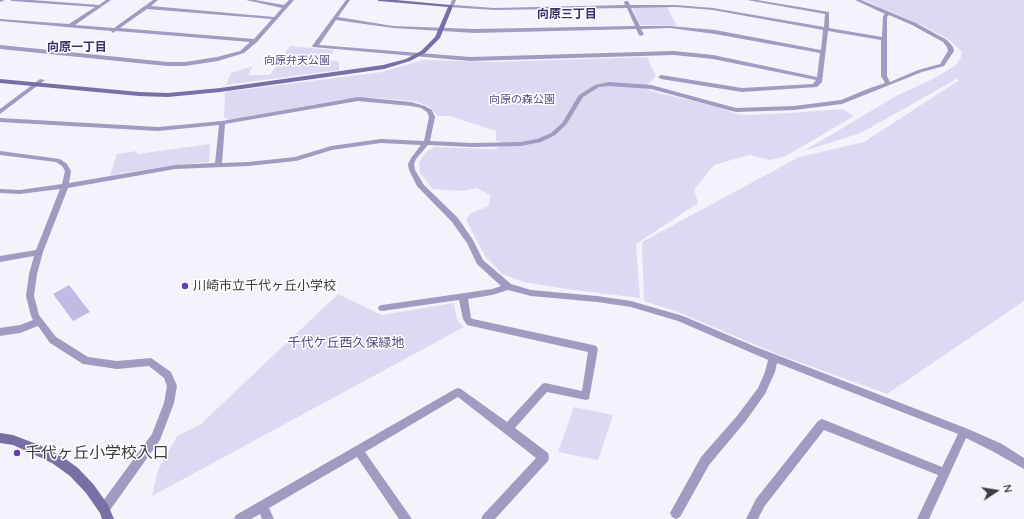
<!DOCTYPE html>
<html>
<head>
<meta charset="utf-8">
<style>
	body { margin:0 }
	#map { position:relative; width:1024px; height:519px; overflow:hidden; background:#f4f3fc; font-family:Quicksand,sans-serif }
	canvas { display:block }
	.north { position:absolute; left:976px; top:471px; width:40px; height:40px; -webkit-text-stroke:3px #fff; paint-order:stroke; rotate:78deg; font-size:11px; font-weight:700; line-height:16px; text-align:center; color:#3c3c40 }
	.north::after { content:''; display:block; margin:auto; width:14px; height:18px; background:#3c3c40; clip-path:polygon(50% 0,100% 100%,50% 72%,0 100%) }
</style>
</head>
<body>
<div id="map">
<canvas width="1024" height="519"></canvas>
<div class="north">N</div>
</div>
<script>
const g = document.querySelector('canvas').getContext('2d');
g.lineJoin = 'round';
function fill(path, color) {
  g.fillStyle = color;
  g.fill(path, 'evenodd');
}
function shape(rows) {
  const path = new Path2D();
  for (const r of rows) {
    path.moveTo(r[0], r[1]);
    for (let i = 2; i < r.length; i += 2) path.lineTo(r[i], r[i + 1]);
  }
  return path;
}
function trace(path, color, width, dash) {
  g.strokeStyle = color;
  g.lineWidth = width;
  g.lineCap = dash ? 'butt' : 'round';
  g.setLineDash(dash || []);
  g.stroke(path);
}
function write(font, color, halo, rows, align = 'center') {
  g.font = font + ' Quicksand,"Noto Sans JP",sans-serif';
  g.lineWidth = 3;
  g.setLineDash([]);
  g.textBaseline = 'middle';
  g.strokeStyle = halo;
  g.fillStyle = color;
  for (const [text, x, y, turn = 0] of rows) {
    g.save();
    g.translate(x, y);
    g.rotate((+turn || 0) * Math.PI / 180);
    g.textAlign = isNaN(turn) ? turn : align;
    if (halo) g.strokeText(text, 0, 0);
    g.fillText(text, 0, 0);
    g.restore();
  }
}
fill(shape([
	[863,0,1024,0,1024,301,887,394,777,354,678,312,644,301,642,242,799,157,864,142,958,81,958,78,861,133,804,151,896,96,933,79,956,65,961,57,962,52,948,39,924,26],
	[634,7,667,7,677,26,640,25,633,8],
	[290,46,334,50,326,60,339,61,339,70,226,85,231,73,253,66,248,75,270,75],
	[647,57,656,76,644,88,654,92,720,107,737,114,744,115,791,113,842,109,854,116,786,156,770,160,749,155,714,165,694,190,698,203,636,244,640,298,574,290,524,282,502,274,485,256,466,220,471,213,489,206,490,195,477,188,461,191,433,189,420,173,419,163,425,153,435,147,494,149,499,147,500,141,496,141,496,131,450,116,437,116,434,111,428,106,415,101,375,98,343,99,229,120,224,117,225,92,382,72,423,60,494,62],
	[210,144,209,162,168,166,110,175,117,154,137,151,137,154],
	[338,294,382,315,454,303,457,320,464,327,152,496,158,470,177,436,201,424],
	[574,407,613,415,598,460,558,452]
]), '#dcd9f3');
fill(shape([
	[69,285,90,312,73,321,53,294]
]), '#c0bae5');
fill(shape([
	[0,0,5,0,0,2,0,0],
	[10,0,32,0,99,5,106,0,111,0,75,25,114,28,153,0,158,0,151,6,274,17,282,8,246,0,255,0,284,5,289,0,294,0,257,42,244,53,218,61,185,66,167,66,0,49,0,45,167,62,185,62,217,57,240,51,250,42,116,31,113,33,111,31,0,21,0,19,69,24,95,7,12,1,10,0],
	[147,9,272,19,254,39,120,28,147,9],
	[346,0,350,0,338,17,393,26,475,29,635,26,627,8,494,10,449,7,452,0,456,0,454,5,494,8,625,5,624,2,626,1,628,1,630,5,676,5,713,8,824,27,825,14,747,0,757,0,829,12,829,28,882,37,883,16,885,14,855,0,861,0,916,23,947,40,953,47,954,51,944,66,922,72,842,104,794,110,736,112,651,89,609,86,599,87,583,97,566,125,555,135,541,142,521,146,472,147,428,145,416,159,414,164,415,170,424,185,458,218,473,240,483,260,511,284,531,290,597,296,631,301,683,316,756,347,968,429,1002,444,1024,458,1024,469,994,452,966,438,929,519,917,519,938,475,824,430,764,507,758,519,746,519,756,499,818,421,822,419,942,467,958,434,777,363,775,372,765,394,745,422,709,465,680,517,676,519,672,517,670,513,701,457,737,416,758,388,765,372,768,360,678,321,631,307,597,302,531,296,508,290,492,295,468,299,471,318,473,319,593,345,596,346,598,349,589,399,586,400,547,392,515,428,548,453,549,457,548,461,495,519,481,519,483,515,536,458,458,397,365,452,412,519,399,519,357,457,269,508,274,519,262,519,260,514,251,519,234,519,236,515,455,389,458,388,461,389,507,422,542,384,545,383,582,391,588,352,467,325,463,319,459,300,382,311,379,310,378,308,379,306,382,305,492,289,501,286,477,264,467,243,452,222,417,186,409,170,408,164,411,158,421,145,381,143,332,150,296,161,248,166,175,169,68,188,43,252,37,274,34,296,39,315,56,337,88,357,117,361,151,358,171,372,177,386,174,403,160,440,108,513,104,515,100,513,98,509,100,505,152,434,164,403,167,386,164,378,149,366,117,369,83,364,50,343,38,326,20,333,0,336,0,328,20,325,33,320,31,316,26,296,29,274,34,256,0,262,0,256,36,250,60,189,20,194,0,193,0,189,20,190,62,184,65,171,62,166,56,162,0,155,0,151,60,159,67,164,71,171,69,183,175,165,215,163,219,125,158,131,0,122,0,118,158,127,222,121,358,97,411,102,425,106,432,110,435,117,430,141,472,143,521,142,537,139,551,133,562,123,579,95,595,85,609,82,651,85,736,108,794,106,841,100,870,88,885,83,881,76,881,40,828,31,822,82,817,87,742,92,661,79,658,77,661,75,742,88,813,84,816,80,713,59,674,55,470,61,313,47,312,46,346,0],
	[676,7,713,10,823,30,821,50,715,30,670,26,640,26,631,8,676,7],
	[889,15,912,25,943,42,947,47,948,51,940,64,918,70,890,82,887,76,887,17,889,15],
	[336,20,393,28,475,33,636,29,639,35,641,36,644,34,641,29,670,28,715,34,820,53,817,77,713,55,674,51,470,57,319,45,336,20],
	[358,101,411,106,421,108,427,112,429,117,424,141,381,139,331,146,295,157,248,162,222,163,225,124,358,101],
	[40,79,45,80,0,114,0,109,40,79]
]), '#a09bc0');
fill(shape([
	[377,0,396,0,451,5,453,6,440,38,425,53,410,61,384,69,220,92,168,97,139,96,0,83,0,79,139,92,168,93,220,88,383,65,406,59,421,51,435,37,448,7,379,1,377,0],
	[0,433,13,435,39,445,60,455,78,468,94,485,108,505,114,519,102,519,100,513,86,493,70,476,52,463,31,453,13,445,0,443,0,433]
]), '#7870a5');
for (const [x, y, r, color] of [
	[185,286,4,"#613eb6"],
	[17,453,4,"#613eb6"]
]) {
  const dot = new Path2D();
  dot.arc(x, y, r, 0, 2 * Math.PI);
  g.fillStyle = color;
  g.fill(dot);
  trace(dot, '#fff', 1.5);
}
write('11px', '#554b82', '#fff', [
	["向原弁天公園",297,61],
	["向原の森公園",522,100]
]);
write('bold 12px', '#3d2f6b', '#fff', [
	["向原三丁目",567,14],
	["向原一丁目",77,47]
]);
write('13px', '#3c3c40', '#fff', [
	["川崎市立千代ヶ丘小学校",193,286]
], 'left');
write('13px', '#554b82', '#fff', [
	["千代ケ丘西久保緑地",346,343]
]);
write('16px', '#3c3c40', '#fff', [
	["千代ヶ丘小学校入口",25,453]
], 'left');
</script>
</body>
</html>
